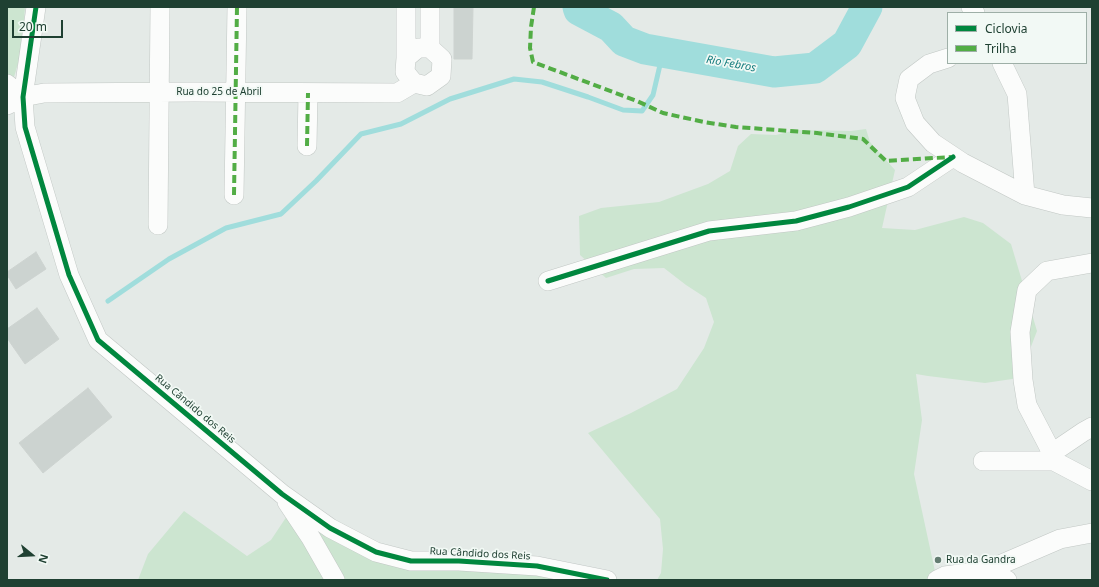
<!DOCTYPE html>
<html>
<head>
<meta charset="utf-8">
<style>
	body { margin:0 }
	#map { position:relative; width:1099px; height:587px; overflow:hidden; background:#e4eae7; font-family:"Noto Sans",sans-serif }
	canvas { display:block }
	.frame { position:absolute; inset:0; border:8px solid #1f4032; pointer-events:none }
	.legend { position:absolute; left:947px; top:12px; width:140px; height:52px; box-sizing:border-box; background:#f2f9f5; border:1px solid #9eafa7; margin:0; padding:5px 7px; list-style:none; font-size:12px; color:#1f4032 }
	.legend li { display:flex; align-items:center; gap:8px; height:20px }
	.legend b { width:20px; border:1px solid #9eafa7 }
	.north { position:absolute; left:12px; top:535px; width:40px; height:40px; -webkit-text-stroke:3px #f2f9f5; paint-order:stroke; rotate:108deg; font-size:11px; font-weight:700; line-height:16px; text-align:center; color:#1f4032 }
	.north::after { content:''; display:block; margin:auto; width:14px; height:18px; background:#1f4032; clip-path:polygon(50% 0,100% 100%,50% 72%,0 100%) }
	.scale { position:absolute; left:12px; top:20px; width:51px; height:18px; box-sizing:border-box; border:2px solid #1f4032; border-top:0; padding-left:5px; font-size:12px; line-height:14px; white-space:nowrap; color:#1f4032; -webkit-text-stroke:3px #f2f9f5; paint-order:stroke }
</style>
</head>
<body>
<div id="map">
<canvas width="1099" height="587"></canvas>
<div class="frame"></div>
<ul class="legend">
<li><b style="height:5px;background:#00873e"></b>Ciclovia</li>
<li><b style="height:5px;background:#52ad45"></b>Trilha</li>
</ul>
<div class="north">N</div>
<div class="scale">20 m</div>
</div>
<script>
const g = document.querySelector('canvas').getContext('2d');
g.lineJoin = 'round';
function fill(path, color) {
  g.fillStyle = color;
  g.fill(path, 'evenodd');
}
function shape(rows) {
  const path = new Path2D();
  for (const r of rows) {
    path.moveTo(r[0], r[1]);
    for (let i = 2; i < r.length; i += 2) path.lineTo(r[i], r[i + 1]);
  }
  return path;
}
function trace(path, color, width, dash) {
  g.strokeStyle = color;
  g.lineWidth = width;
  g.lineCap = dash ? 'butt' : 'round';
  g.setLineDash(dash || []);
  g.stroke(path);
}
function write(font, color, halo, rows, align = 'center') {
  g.font = font + ' "Noto Sans",sans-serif';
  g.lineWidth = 3.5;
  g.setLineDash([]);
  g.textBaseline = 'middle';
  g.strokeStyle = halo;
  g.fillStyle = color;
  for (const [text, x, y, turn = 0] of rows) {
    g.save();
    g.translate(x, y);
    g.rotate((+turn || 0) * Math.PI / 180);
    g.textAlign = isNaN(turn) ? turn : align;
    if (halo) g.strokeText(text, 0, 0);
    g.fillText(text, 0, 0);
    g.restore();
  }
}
fill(shape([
	[7,7,25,7,22,50,14,77,7,74],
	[866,129,870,142,895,170,882,228,915,230,964,217,983,223,1011,244,1037,331,1019,378,985,383,928,376,916,374,922,420,914,474,936,576,950,580,657,580,661,573,663,549,660,519,588,433,631,413,677,389,704,348,714,322,706,298,686,285,664,268,634,269,606,278,580,255,579,216,601,208,659,202,708,184,730,171,738,146,751,134,776,135,796,130,851,131],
	[299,498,362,543,404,560,616,580,138,580,148,554,184,511,247,556,271,540]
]), '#cce5d0');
trace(shape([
	[108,301,169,259,226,228,281,214,316,181,361,134,401,124,450,99,514,79,542,82,588,97,623,110,642,111,653,95,660,65,668,53]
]), '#a0dddc', 5);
trace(shape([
	[578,7,579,10,611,27,624,41,645,49,774,72,815,68,847,44,867,7]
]), '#a0dddc', 31);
const building = shape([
	[454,7,473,7,472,59,454,59,454,7],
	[36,252,46,269,16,289,7,275,7,272,36,252],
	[37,308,59,339,25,364,7,338,7,329,37,308],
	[88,388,112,417,43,473,19,443,88,388]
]);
fill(building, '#ccd3d0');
trace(building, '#cdd3d0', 1);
const minor = shape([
	[36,7,23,97,25,127,69,275,98,340,282,494,330,528,376,552,411,561,459,561,537,566,607,580],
	[971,7,975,13],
	[406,8,406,58],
	[418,48,430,48,442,59,441,76,427,86,414,83,405,72,406,58,418,48],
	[430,48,430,9],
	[948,58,929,64,909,79,905,98,915,123,933,143,963,163,1025,195,1063,205,1092,208],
	[1002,63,1017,94,1025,195],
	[7,84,23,97],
	[7,105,23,97,44,93,194,92,397,93,414,83],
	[307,146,308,93],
	[234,195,237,7],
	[158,225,160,7],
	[548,281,709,231,796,221,849,207,908,187,953,157],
	[1052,453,1083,432,1092,427],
	[983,461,1054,461,1092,481],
	[1054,461,1052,453,1027,405,1023,380,1020,332,1027,290,1047,271,1092,263],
	[287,502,311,538,335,580],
	[988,570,1002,578,1007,580],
	[937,580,945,576,988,570,1060,539,1092,533]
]);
trace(minor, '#c1c7c4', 20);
trace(minor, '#fbfcfb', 19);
trace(shape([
	[534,7,531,27,530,48,533,62,637,101,663,113,704,122,736,127,817,133,863,139,886,161,951,157],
	[307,146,308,93],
	[234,195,237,7]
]), '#52ad45', 4, [8, 4]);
trace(shape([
	[36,7,23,97,25,127,69,275,98,340,282,494,330,528,376,552,411,561,459,561,537,566,607,580],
	[548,281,709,231,796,221,849,207,908,187,953,157]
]), '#00873e', 5);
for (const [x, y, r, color] of [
	[938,560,4,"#647c71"]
]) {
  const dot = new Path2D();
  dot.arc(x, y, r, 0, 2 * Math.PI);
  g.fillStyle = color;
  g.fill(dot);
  trace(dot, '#f2f9f5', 1.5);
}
write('10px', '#1f4032', '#f2f9f5', [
	["Rua do 25 de Abril",219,92],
	["Rua Cândido dos Reis",195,409,40],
	["Rua Cândido dos Reis",480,554,3]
]);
write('10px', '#1f4032', '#f2f9f5', [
	["Rua da Gandra",946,560]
], 'left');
write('italic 11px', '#137b7d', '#f2f9f5', [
	["Rio Febros",731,64,10]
]);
</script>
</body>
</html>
